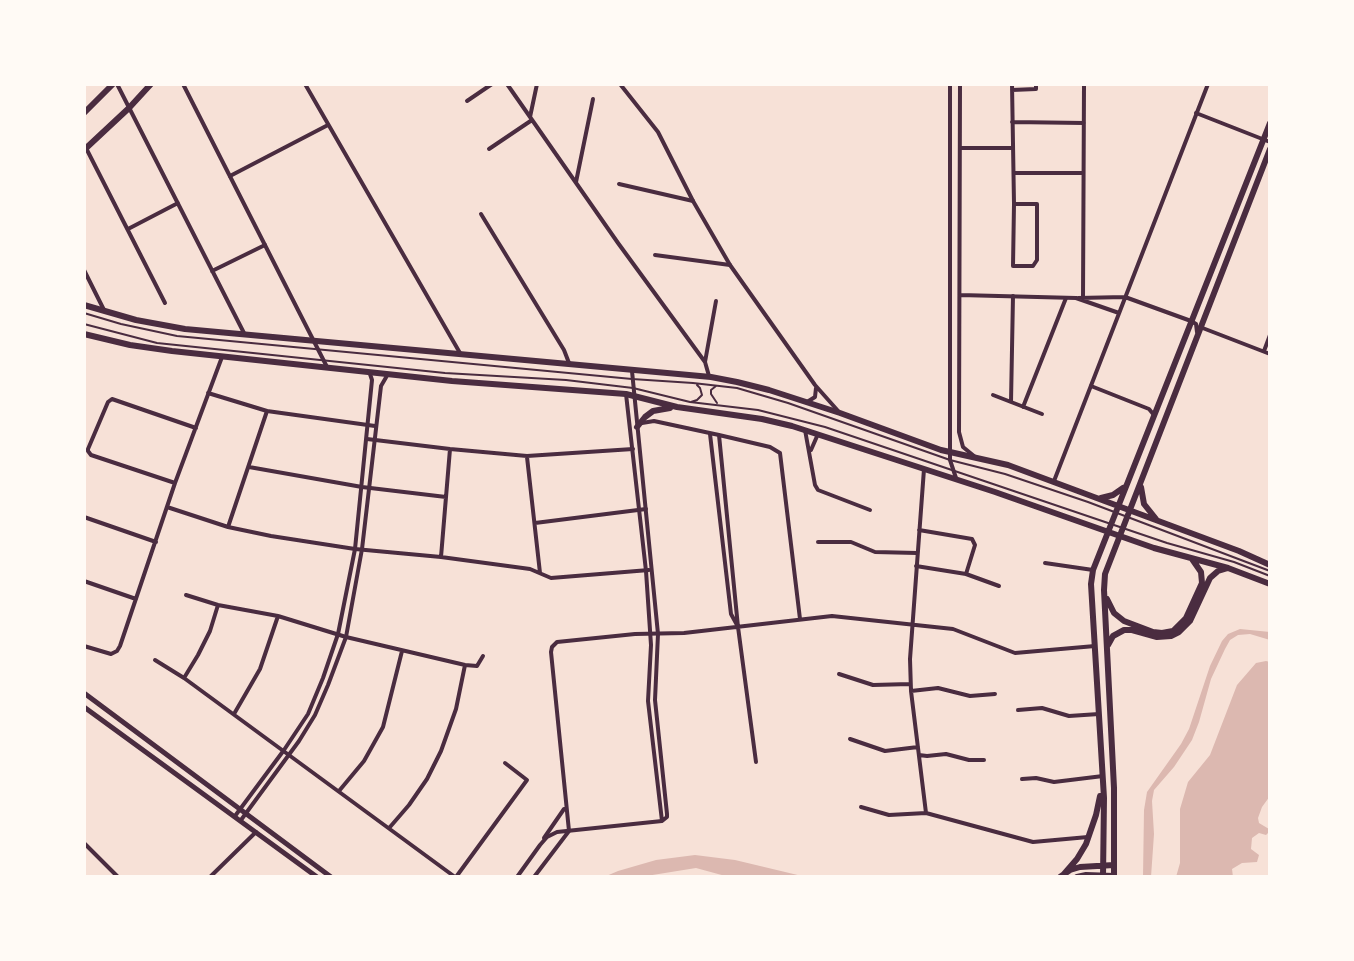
<!DOCTYPE html>
<html>
<head>
<meta charset="utf-8">
<style>
	body { margin:0 }
	#map { position:relative; width:1354px; height:961px; overflow:hidden; background:#f7e1d7; font-family:"PT Sans Narrow",sans-serif }
	canvas { display:block }
	.frame { position:absolute; inset:0; border:86px solid #fffaf5; pointer-events:none }
</style>
</head>
<body>
<div id="map">
<canvas width="1354" height="961"></canvas>
<div class="frame"></div>
</div>
<script>
const g = document.querySelector('canvas').getContext('2d');
g.lineJoin = 'round';
function fill(path, color) {
  g.fillStyle = color;
  g.fill(path, 'evenodd');
}
function shape(rows) {
  const path = new Path2D();
  for (const r of rows) {
    path.moveTo(r[0], r[1]);
    for (let i = 2; i < r.length; i += 2) path.lineTo(r[i], r[i + 1]);
  }
  return path;
}
function trace(path, color, width, dash) {
  g.strokeStyle = color;
  g.lineWidth = width;
  g.lineCap = dash ? 'butt' : 'round';
  g.setLineDash(dash || []);
  g.stroke(path);
}
fill(shape([
	[1240,629,1270,632,1270,640,1250,634,1238,635,1230,640,1225,649,1211,679,1199,722,1192,740,1174,767,1154,790,1152,801,1154,834,1151,877,1143,877,1144,810,1147,792,1181,744,1189,729,1210,666,1222,641,1228,634],
	[1266,661,1270,662,1270,796,1262,807,1258,818,1259,823,1269,829,1268,833,1266,835,1259,833,1252,838,1251,849,1259,855,1257,862,1242,863,1232,869,1233,877,1176,877,1180,863,1180,809,1188,782,1210,755,1237,685,1256,663],
	[695,855,735,860,806,877,729,877,696,868,640,877,604,877,618,871,656,860]
]), '#dcb8b0');
trace(shape([
	[84,313,121,324,177,336,632,379,693,383,737,388,788,403,950,460,1005,474,1088,502,1270,571],
	[84,324,157,343,445,373,566,380,633,388,690,402,758,410,825,427,1167,543,1234,562,1270,576],
	[716,386,711,390,711,394,717,403],
	[691,402,697,400,702,395,700,388,697,385]
]), '#4a2c40', 2);
trace(shape([
	[117,84,245,335],
	[507,84,618,243,705,362,709,376],
	[1012,84,1014,204,1013,266,1033,266,1037,260,1037,204,1014,204],
	[1012,90,1036,89,1036,84],
	[467,101,492,84],
	[1196,113,1270,142],
	[530,117,537,84],
	[1012,122,1084,123],
	[86,148,165,303],
	[960,148,1012,148],
	[489,149,532,120],
	[1014,173,1083,173],
	[230,176,328,125],
	[576,182,593,99],
	[619,184,693,201],
	[481,214,564,350,569,363],
	[128,229,178,203],
	[655,255,730,265],
	[84,270,104,310],
	[212,271,265,245],
	[1083,298,1084,84],
	[1200,327,1270,354],
	[1264,351,1270,335],
	[705,362,716,301],
	[1091,386,1149,409,1154,415],
	[208,393,267,411,375,426],
	[993,395,1042,414],
	[1011,402,1013,296],
	[1023,407,1066,298],
	[642,423,654,421,719,435,770,447,780,453,800,619],
	[805,430,815,485,818,490,870,510],
	[710,434,731,614,737,625],
	[719,435,738,627,756,762],
	[367,439,450,449,527,456,633,449],
	[811,450,818,434],
	[527,457,540,573],
	[249,467,362,487,446,497],
	[924,469,910,659,911,691,926,813],
	[175,483,91,455,88,451,88,449,108,402,112,399,196,428],
	[167,507,228,527,271,536,355,549,441,557,530,569,551,578,649,570],
	[84,517,156,542],
	[535,523,646,509],
	[228,527,267,411],
	[919,530,972,539,975,545,966,574],
	[818,542,851,542,875,552,917,553],
	[441,557,450,449],
	[1045,563,1093,570],
	[916,566,966,574,999,586],
	[84,581,136,599],
	[186,595,218,605,278,616,346,637,465,665,477,666,483,656],
	[84,646,111,654,117,651,120,646,175,483,222,357],
	[155,660,184,678,455,877],
	[839,674,873,685,910,684],
	[184,678,198,655,210,631,218,605],
	[911,691,938,688,970,696,995,694],
	[1018,710,1042,708,1069,716,1099,714],
	[234,714,260,669,278,616],
	[850,739,885,751,918,747],
	[919,755,927,756,946,754,969,760,984,760],
	[1022,779,1036,778,1054,782,1103,776],
	[339,791,364,761,383,727,402,651],
	[861,807,889,815,926,813,1033,842,1088,837],
	[390,827,409,805,427,779,441,751,456,709,465,665],
	[569,831,551,652,552,647,557,642,635,634,684,633,832,616,953,629,1015,653,1095,646],
	[544,838,564,809],
	[84,843,118,877],
	[456,877,527,780,505,763]
]), '#4a2c40', 4);
trace(shape([
	[183,84,327,367],
	[305,84,460,353],
	[620,84,658,132,693,201,730,265,815,385,839,412],
	[950,84,950,460,956,478],
	[960,84,959,432,963,447,974,456],
	[960,295,1076,298,1119,313],
	[1078,298,1125,297,1191,321,1196,324,1197,332],
	[632,371,658,634,655,700,667,814,667,817,662,821],
	[626,394,646,571,651,645,648,701,662,821],
	[807,402,815,397,816,388],
	[1054,481,1208,84],
	[235,816,284,750,308,714,323,678,338,634,355,549,372,380,370,374],
	[241,820,299,741,315,715,328,685,346,637,362,549,381,386,388,374],
	[210,877,256,832],
	[517,877,540,845,547,837,557,832,662,821],
	[534,877,569,831]
]), '#4a2c40', 4);
trace(shape([
	[84,693,331,877],
	[84,707,317,877]
]), '#4a2c40', 5);
trace(shape([
	[84,113,113,84],
	[84,150,129,108,151,84],
	[84,305,136,320,185,329,711,377,737,382,769,390,840,413,941,450,1008,465,1239,551,1270,565],
	[84,334,130,345,172,351,452,381,626,394,677,407,762,419,792,426,995,492,1154,548,1228,568,1270,584],
	[637,427,645,417,653,411,670,408],
	[1141,487,1144,504,1156,519],
	[1101,498,1113,495,1123,488],
	[1107,599,1114,613,1124,621,1153,632,1162,633,1173,631,1186,618,1202,583,1201,572,1192,559],
	[1108,645,1113,636,1124,630,1132,630,1157,637,1171,636,1179,632,1190,621,1210,578,1218,571,1228,568],
	[1064,874,1077,859,1086,844,1096,815,1100,796],
	[1060,877,1070,870,1080,867,1114,865],
	[1077,877,1086,875,1114,876],
	[1103,877,1104,798,1091,584,1093,570,1270,123],
	[1114,877,1114,788,1104,590,1105,574,1270,149]
]), '#4a2c40', 6);
</script>
</body>
</html>
